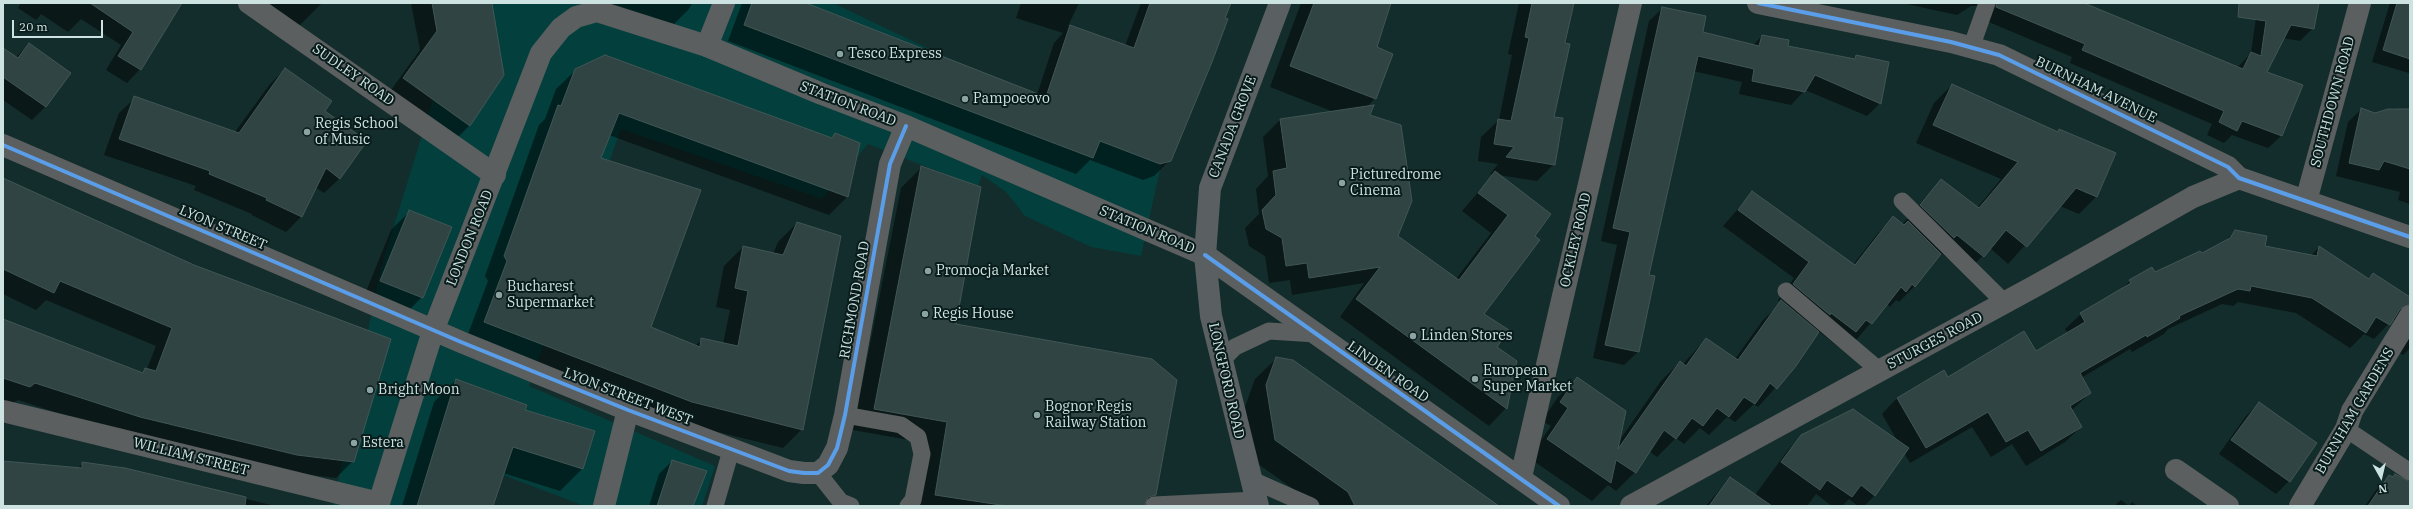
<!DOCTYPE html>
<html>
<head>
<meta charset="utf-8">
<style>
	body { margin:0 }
	#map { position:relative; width:2413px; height:509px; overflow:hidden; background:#132d2c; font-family:"IBM Plex Serif",serif }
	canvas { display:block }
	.frame { position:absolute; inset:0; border:4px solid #cce3e1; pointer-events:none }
	.north { position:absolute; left:2361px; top:457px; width:40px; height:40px; -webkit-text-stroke:3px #091c1b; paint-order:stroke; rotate:172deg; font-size:11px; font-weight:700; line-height:16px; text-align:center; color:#cce3e1 }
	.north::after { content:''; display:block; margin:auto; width:14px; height:18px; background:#cce3e1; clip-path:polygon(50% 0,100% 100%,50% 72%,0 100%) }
	.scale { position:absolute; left:12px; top:20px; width:91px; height:18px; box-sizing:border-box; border:2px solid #cce3e1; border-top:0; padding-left:5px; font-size:12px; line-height:14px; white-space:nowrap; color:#cce3e1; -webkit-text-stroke:3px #091c1b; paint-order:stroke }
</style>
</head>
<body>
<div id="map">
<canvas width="2413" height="509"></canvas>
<div class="frame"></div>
<div class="north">N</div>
<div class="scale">20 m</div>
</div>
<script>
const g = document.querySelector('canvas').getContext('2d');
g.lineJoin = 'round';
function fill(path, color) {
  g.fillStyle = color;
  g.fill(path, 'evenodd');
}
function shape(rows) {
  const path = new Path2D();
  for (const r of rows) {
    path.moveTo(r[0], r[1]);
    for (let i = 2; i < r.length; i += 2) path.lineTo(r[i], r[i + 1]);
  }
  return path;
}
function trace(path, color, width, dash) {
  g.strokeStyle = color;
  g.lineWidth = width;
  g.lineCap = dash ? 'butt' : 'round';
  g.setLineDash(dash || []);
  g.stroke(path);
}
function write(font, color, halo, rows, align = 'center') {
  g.font = font + ' "IBM Plex Serif",serif';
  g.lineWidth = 4;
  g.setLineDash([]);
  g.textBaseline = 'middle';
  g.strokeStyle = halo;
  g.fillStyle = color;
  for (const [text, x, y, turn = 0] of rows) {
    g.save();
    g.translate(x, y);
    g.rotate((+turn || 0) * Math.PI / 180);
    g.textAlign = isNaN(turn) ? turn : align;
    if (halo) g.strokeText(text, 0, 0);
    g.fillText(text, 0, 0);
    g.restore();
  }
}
fill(shape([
	[431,3,833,3,1162,160,1141,256,1091,247,1025,216,1006,192,982,175,978,187,868,144,822,199,621,129,529,386,715,466,702,506,584,506,488,469,477,506,333,506,380,271,456,25]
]), '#033f3d');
fill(shape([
	[21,3,181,3,140,69,127,83,106,70,121,45,81,19,68,32,41,14,36,20,18,8],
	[262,3,322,3,298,27],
	[411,3,491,3,502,74,469,126,451,144,386,97,420,50],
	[587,3,692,3,689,9,668,30],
	[742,3,808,3,808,5,1037,95,1054,43,1063,33,1016,18,1021,3,1079,3,1068,26,1125,46,1141,3,1230,3,1170,160,1154,176,1143,180,1090,160,1076,174,728,41],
	[1301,3,1390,3,1375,48,1375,98,1367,107,1397,237,1456,279,1491,233,1462,211,1493,175,1490,174,1498,164,1478,161,1481,137,1499,120,1512,55,1508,54,1519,3,1573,3,1553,118,1554,164,1537,181,1498,175,1533,236,1483,314,1495,347,1506,408,1489,426,1340,317,1364,283,1292,295,1290,280,1269,283,1265,256,1249,246,1245,228,1259,214,1256,189,1268,176,1263,137,1280,120,1334,112,1270,87],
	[1902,3,2081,3,2237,68,2251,53,2258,3,2318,3,2313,28,2300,41,2283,38,2266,72,2281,136,2268,148,2232,135,2224,143,2207,135,2212,124,2070,63,2072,57,1984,20,1978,6,1971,6,1957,15],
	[2390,3,2410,3,2409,73,2372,62],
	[1663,8,1702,33,1753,45,1762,36,1787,46,1852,60,1856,56,1880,103,1867,116,1805,90,1791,105,1739,94,1742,82,1693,71,1648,276,1638,352,1624,365,1593,358,1617,245,1601,241,1649,21],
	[29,44,45,107,32,120,3,100,3,49,16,57],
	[285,69,340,178,324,193,315,187,302,216,286,232,252,215,252,214,194,190,196,186,104,155,119,113,135,98,235,132,270,84],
	[576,70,831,139,835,134,848,196,829,215,609,135,599,158,650,328,695,346,702,339,723,344,730,310,716,307,724,266,743,247,773,254,778,242,797,223,802,429,783,448,673,421,465,342,488,281,485,276,539,125,545,119,556,89],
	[1952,85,2057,133,2059,130,2115,154,2096,197,2079,214,2060,206,2008,264,1990,248,1966,273,1941,253,1915,286,1899,302,1896,300,1890,307,1887,304,1856,340,1840,348,1818,331,1795,366,1758,407,1754,404,1735,422,1727,417,1709,435,1700,428,1684,444,1676,438,1657,457,1649,451,1635,472,1616,491,1608,485,1592,501,1529,458,1551,426,1542,421,1558,397,1577,379,1619,441,1661,381,1680,362,1683,364,1706,339,1735,359,1763,320,1781,303,1778,300,1794,278,1723,226,1752,193,1853,265,1878,233,1893,218,1902,225,1941,180,1977,208,2001,179,1916,143,1934,103],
	[2393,108,2398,114,2410,117,2410,204,2398,200,2400,192,2336,176,2348,122,2362,109,2375,115],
	[922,167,955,325,1155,494,1143,506,916,506,926,443,853,430,901,188],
	[3,181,353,461,336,478,279,471,123,434,18,400,12,403,3,401,3,320,141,373,147,369,156,346,46,300,36,310,3,294],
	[409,212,422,297,404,315,363,299,391,230],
	[2235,231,2264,247,2311,256,2319,247,2368,279,2373,274,2410,297,2410,348,2403,355,2398,352,2400,320,2392,320,2374,339,2364,334,2350,348,2296,313,2238,302,2233,306,2222,304,2168,329,2164,334,2132,352,2130,349,2081,378,2090,393,2071,411,2081,427,2065,442,2026,466,2012,444,1991,457,1972,427,1910,463,1904,453,1875,495,1864,506,1858,506,1849,499,1842,506,1832,506,1816,494,1807,506,1706,506,1730,478,1755,495,1788,450,1802,436,1898,442,1882,414,1897,398,1944,371,1948,378,2035,353,2068,333,2065,329,2081,314,2118,292,2130,281,2155,273,2201,255,2224,242],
	[1277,358,1487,506,1317,506,1254,461,1245,407,1255,379],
	[456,380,524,411,594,432,582,469,560,491,503,473,480,506,402,506,434,402],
	[2259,403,2289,481,2276,494,2219,454,2246,416],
	[672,461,692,506,649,506,659,474],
	[3,462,77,469,83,463,125,469,275,506,3,506],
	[2390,476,2410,483,2410,506,2365,506,2376,490],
	[2121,500,2129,506,2132,502,2137,506,2114,506]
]), '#0007');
const building = shape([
	[90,3,182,3,141,70,118,56,133,32,90,3],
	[432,3,492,3,504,75,470,126,403,78,437,31,432,3],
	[752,3,806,3,1046,97,1070,25,1134,48,1150,3,1231,3,1225,18,1228,19,1212,62,1171,161,1160,164,1100,141,1093,158,744,25,752,3],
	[1314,3,1391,3,1377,47,1393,54,1376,99,1290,66,1314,3],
	[1532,3,1574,3,1565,43,1570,44,1554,117,1563,118,1555,165,1506,157,1514,147,1494,144,1498,119,1511,121,1529,38,1525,37,1532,3],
	[1997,3,2084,3,2243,69,2251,52,2261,56,2266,21,2238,17,2239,3,2319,3,2314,29,2291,25,2267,72,2303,85,2282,136,2242,121,2237,131,2219,122,2224,111,2082,50,2085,44,1996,7,1997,3],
	[2397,3,2410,3,2410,59,2383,50,2397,3],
	[1662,7,1706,16,1703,32,1759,46,1762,35,1789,40,1788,46,1855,59,1856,55,1889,62,1881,104,1815,75,1805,92,1752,81,1754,69,1698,56,1649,275,1655,276,1639,352,1605,345,1630,232,1613,228,1662,7],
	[29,43,71,73,46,107,3,77,3,48,18,58,29,43],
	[605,55,832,138,835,133,860,143,848,197,619,113,601,158,701,190,651,327,700,347,701,338,738,346,748,291,735,288,743,246,783,255,797,222,841,236,803,430,692,402,484,322,507,261,504,256,558,105,561,106,575,69,605,55],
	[285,68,332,101,325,111,367,141,340,179,326,168,302,217,266,200,267,198,209,174,210,171,119,139,134,96,239,133,285,68],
	[1952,84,2058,132,2059,129,2116,153,2097,197,2076,188,2027,247,2006,230,1984,257,1957,235,1954,238,1920,205,1941,179,1979,208,2018,162,1933,125,1952,84],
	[1374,105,1370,115,1401,125,1412,201,1398,236,1459,280,1508,215,1478,193,1495,171,1551,214,1535,236,1540,240,1484,314,1509,330,1497,347,1517,361,1507,409,1356,299,1380,267,1309,278,1307,263,1286,266,1282,238,1266,229,1262,210,1276,195,1273,171,1287,168,1280,119,1374,105],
	[2361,108,2375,113,2388,109,2410,109,2410,169,2384,161,2379,170,2349,163,2361,108],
	[921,166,981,187,956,324,1152,359,1177,380,1156,495,1148,497,1144,506,1007,506,935,495,947,422,874,409,921,166],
	[3,178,194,265,391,339,354,462,297,455,140,417,35,383,30,387,3,378,3,319,143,373,145,368,156,371,172,328,60,281,54,293,3,269,3,178],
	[1752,191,1855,265,1893,216,1904,225,1908,221,1941,254,1915,287,1912,284,1906,292,1901,287,1872,324,1866,320,1856,332,1831,313,1830,315,1793,284,1809,262,1738,210,1752,191],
	[409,210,452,227,423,298,380,281,409,210],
	[2235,230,2267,236,2265,246,2317,256,2319,246,2369,279,2373,273,2410,297,2410,304,2400,309,2390,325,2376,317,2366,333,2312,298,2251,286,2250,291,2238,289,2179,316,2180,318,2147,337,2146,335,2080,373,2091,393,2070,406,2082,427,2041,451,2028,430,2006,442,1988,412,1926,448,1897,398,1944,370,1948,377,2024,331,2036,351,2085,322,2080,313,2131,283,2129,280,2152,267,2155,272,2200,251,2202,253,2230,238,2235,230],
	[1781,300,1819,332,1796,366,1777,389,1770,383,1755,404,1744,397,1729,417,1717,408,1703,426,1692,418,1676,439,1664,430,1636,473,1616,460,1611,483,1547,439,1568,408,1560,402,1577,377,1626,411,1618,449,1680,361,1686,366,1706,338,1738,360,1781,300],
	[1276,357,1293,360,1499,506,1355,506,1348,492,1275,440,1266,385,1276,357],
	[456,379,527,405,525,410,595,431,583,469,513,447,493,506,417,506,456,379],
	[2259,402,2317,443,2290,482,2231,440,2259,402],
	[1853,409,1909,448,1875,496,1861,485,1852,497,1827,480,1820,490,1781,462,1801,435,1853,409],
	[672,460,707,471,693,506,657,506,672,460],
	[3,461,82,468,82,462,125,468,246,497,245,506,3,506,3,461],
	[2395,474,2410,482,2410,506,2368,506,2389,475,2393,477,2395,474],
	[1730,477,1772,506,1709,506,1730,477]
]);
fill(building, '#2f4443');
trace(building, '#415655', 1);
trace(shape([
	[1971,48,1987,3],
	[1902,201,2005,303],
	[1786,291,1880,371],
	[1221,361,1235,347,1269,331,1316,334],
	[845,415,901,425,918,437,922,454,913,500,908,506],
	[2346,429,2410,472],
	[818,473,841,502,851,506],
	[1250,479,1311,506],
	[1154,505,1256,500],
	[715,506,732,447]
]), '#5b5f5f', 17);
trace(shape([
	[249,3,495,175],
	[1758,3,1951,42,1999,55,2228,167,2239,178,2410,237],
	[707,46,724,3],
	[2306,201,2360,3],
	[3,411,379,503],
	[2176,470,2228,506],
	[1521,477,1631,3],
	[604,506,628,410],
	[1631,506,2037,285,2193,197,2239,178],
	[2300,506,2346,429,2352,411,2410,316]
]), '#5b5f5f', 22);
trace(shape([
	[3,145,461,342,628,410,789,471,804,473,818,473,828,465,837,448,845,415,890,164,906,126],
	[378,506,433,331,541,53,561,28,576,17,597,11,707,46,822,94,906,126,1205,255,1559,506]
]), '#5b5f5f', 22);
trace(shape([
	[1258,506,1211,316,1205,255,1210,188,1280,3]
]), '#5a6061', 22);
trace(shape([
	[1758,3,1951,42,1999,55,2228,167,2239,178,2410,237],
	[3,145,461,342,628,410,789,471,804,473,818,473,828,465,837,448,845,415,890,164,906,126],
	[1205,255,1559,506]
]), '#5a9eea', 4);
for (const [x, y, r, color] of [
	[840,54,4,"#8ba3a2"],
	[965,99,4,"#8ba3a2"],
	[307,132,4,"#8ba3a2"],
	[1342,183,4,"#8ba3a2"],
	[928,271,4,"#8ba3a2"],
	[499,295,4,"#8ba3a2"],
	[925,314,4,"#8ba3a2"],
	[1413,336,4,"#8ba3a2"],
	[1475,379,4,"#8ba3a2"],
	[370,390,4,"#8ba3a2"],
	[1037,415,4,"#8ba3a2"],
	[354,443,4,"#8ba3a2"]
]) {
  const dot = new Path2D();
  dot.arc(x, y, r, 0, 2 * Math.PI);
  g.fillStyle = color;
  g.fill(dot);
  trace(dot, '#091c1b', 1.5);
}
write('14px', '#cce3e1', '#091c1b', [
	["Tesco Express",848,54],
	["Pampoeovo",973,99],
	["Regis School",315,124],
	["of Music",315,140],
	["Picturedrome",1350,175],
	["Cinema",1350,191],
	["Promocja Market",936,271],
	["Bucharest",507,287],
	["Supermarket",507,303],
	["Regis House",933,314],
	["Linden Stores",1421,336],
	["European",1483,371],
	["Super Market",1483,387],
	["Bright Moon",378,390],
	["Bognor Regis",1045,407],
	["Railway Station",1045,423],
	["Estera",362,443]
], 'left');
write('14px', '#cce3e1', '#091c1b', [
	["SUDLEY ROAD",353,75,35],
	["BURNHAM AVENUE",2096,90,26],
	["SOUTHDOWN ROAD",2333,102,-75],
	["STATION ROAD",848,104,21],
	["CANADA GROVE",1233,127,-69],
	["LYON STREET",223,228,23],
	["STATION ROAD",1147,230,23],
	["LONDON ROAD",470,238,-68],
	["OCKLEY ROAD",1576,240,-77],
	["RICHMOND ROAD",855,300,-80],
	["STURGES ROAD",1935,341,-28],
	["LINDEN ROAD",1388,372,35],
	["LONGFORD ROAD",1226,381,77],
	["LYON STREET WEST",628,397,21],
	["BURNHAM GARDENS",2355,411,-60],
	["WILLIAM STREET",191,457,14]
]);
</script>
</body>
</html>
